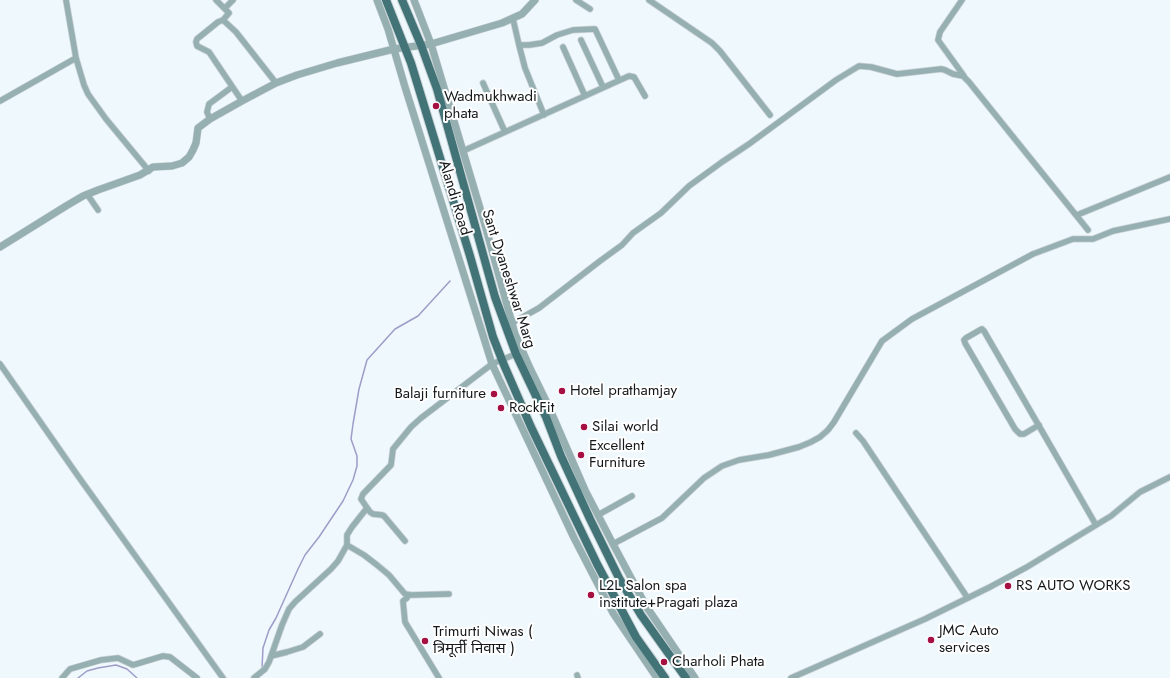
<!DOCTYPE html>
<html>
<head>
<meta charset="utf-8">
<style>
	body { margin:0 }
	canvas { display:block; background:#eff8fc }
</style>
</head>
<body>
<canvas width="1170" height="678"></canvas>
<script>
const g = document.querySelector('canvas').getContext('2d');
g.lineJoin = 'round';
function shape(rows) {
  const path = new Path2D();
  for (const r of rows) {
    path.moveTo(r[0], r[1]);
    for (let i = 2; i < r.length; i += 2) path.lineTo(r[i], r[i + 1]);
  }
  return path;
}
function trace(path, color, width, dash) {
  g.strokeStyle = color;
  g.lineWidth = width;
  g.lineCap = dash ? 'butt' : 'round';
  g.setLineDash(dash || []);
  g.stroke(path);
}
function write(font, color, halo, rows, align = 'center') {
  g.font = font + ' Jost,"Noto Sans Devanagari",sans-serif';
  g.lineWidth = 4;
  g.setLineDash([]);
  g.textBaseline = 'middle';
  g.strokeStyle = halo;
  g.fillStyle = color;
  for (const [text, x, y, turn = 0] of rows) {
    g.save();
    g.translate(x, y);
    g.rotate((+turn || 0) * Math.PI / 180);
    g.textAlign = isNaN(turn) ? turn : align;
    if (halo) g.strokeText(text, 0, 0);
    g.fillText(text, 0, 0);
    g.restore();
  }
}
trace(shape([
	[262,668,263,648,269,630,276,618,298,569,305,555,319,537,343,501,353,480,357,466,357,456,351,439,353,424,359,389,367,360,395,329,418,316,450,281],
	[78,678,87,671,98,668,116,665,127,669,137,678]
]), '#9e9dc8', 1.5);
const minor = shape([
	[66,0,76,58,84,85,88,94,106,119,149,171],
	[216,0,229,13,223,20],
	[576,0,590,9],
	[649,0,712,43,720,51,770,115],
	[962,0,940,32,938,40,964,76],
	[225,8,233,0],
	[513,19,519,45,529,45,542,43,557,35,573,30,595,29,619,80],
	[581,40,603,87],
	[519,45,525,68,544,115],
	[563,47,585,96],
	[483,83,505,132],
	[0,101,76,58],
	[242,101,209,52,197,46,196,42,197,39,218,22,223,20,236,32,276,83],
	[210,119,207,112,209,104,232,87],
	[463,151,629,76,634,77,645,96],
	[87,194,98,210],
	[1077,215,1170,177],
	[512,323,539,308,600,261,622,245,633,233,661,213,689,186,722,162,749,144,836,80,859,66,871,67,897,74,941,69,945,70,953,74,963,76,969,82,1088,230],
	[0,364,78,476,223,678],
	[1039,425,1024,434,1020,434,1015,429,965,343,964,340,966,338,980,330,982,329,984,331,1046,438,1096,525],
	[856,433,863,441,967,597],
	[598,515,632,496],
	[405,541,384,516,382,515,373,514,370,512,361,499,363,494,391,465,393,449,411,427,421,418,492,364,518,353],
	[613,544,662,518,704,478,722,466,739,460,769,455,799,447,811,442,820,437,828,430,834,422,882,341,912,319,1033,254,1073,239,1093,239,1113,231,1170,219],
	[347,545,364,555,377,565,389,575,405,594,411,595,449,594],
	[408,595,407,598,403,601,405,622,439,678],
	[271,656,287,652,303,647,320,634],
	[577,675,578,678],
	[62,678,70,669,101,660,118,658,133,665,163,656,170,657,197,678],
	[254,678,265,669,269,662,282,625,289,609,295,602,331,569,338,561,347,545,347,535,352,527,367,508],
	[791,678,925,619,990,587,1027,567,1111,516,1140,492,1170,477]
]);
const tertiary = shape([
	[377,0,388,29,405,87,492,364,574,538,591,571,613,613,657,678],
	[414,0,431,44,485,225,515,334,529,366,548,405,585,490,613,544,646,606,695,678],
	[0,247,66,206,83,196,98,190,140,175,153,167,172,166,182,163,189,157,193,150,196,143,198,128,210,119,242,101,276,83,297,75,337,63,394,49,431,44,502,23,522,14,535,0]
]);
const primary = shape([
	[386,0,411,63,470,256,493,337,504,365,531,427,597,564,636,637,665,678],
	[402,0,421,45,437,89,495,297,516,354,546,417,561,456,590,519,619,578,641,615,686,678]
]);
trace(minor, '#ccd4d8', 7);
trace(tertiary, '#ccd4d8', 8);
trace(primary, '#ccd4d8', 10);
trace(minor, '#96afb1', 5.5);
trace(tertiary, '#96afb1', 7);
trace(primary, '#427377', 8);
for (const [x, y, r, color] of [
	[436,106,4,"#a60f42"],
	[562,391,4,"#a60f42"],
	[494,394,4,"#a60f42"],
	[501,408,4,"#a60f42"],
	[584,427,4,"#a60f42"],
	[581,455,4,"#a60f42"],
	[1008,586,4,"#a60f42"],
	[591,595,4,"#a60f42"],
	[931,640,4,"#a60f42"],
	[425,641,4,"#a60f42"],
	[664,662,4,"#a60f42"]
]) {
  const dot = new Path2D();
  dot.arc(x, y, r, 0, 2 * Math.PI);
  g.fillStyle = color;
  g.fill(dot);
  trace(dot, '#fff', 1.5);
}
write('15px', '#15181a', '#fff', [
	["Wadmukhwadi",444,97],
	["phata",444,114],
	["Hotel prathamjay",570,391],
	["Balaji furniture",486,394,"right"],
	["RockFit",509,408],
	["Silai world",592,427],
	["Excellent",589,446],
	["Furniture",589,463],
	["L2L Salon spa",599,586],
	["institute+Pragati plaza",599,603],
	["RS AUTO WORKS",1016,586],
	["JMC Auto",939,631],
	["services",939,648],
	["Trimurti Niwas (",433,632],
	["त्रिमूर्ती निवास )",433,649],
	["Charholi Phata",672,662]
], 'left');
write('15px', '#15181a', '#fff', [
	["Alandi Road",454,198,73],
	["Sant Dyaneshwar Marg",508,279,72]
]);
</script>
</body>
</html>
